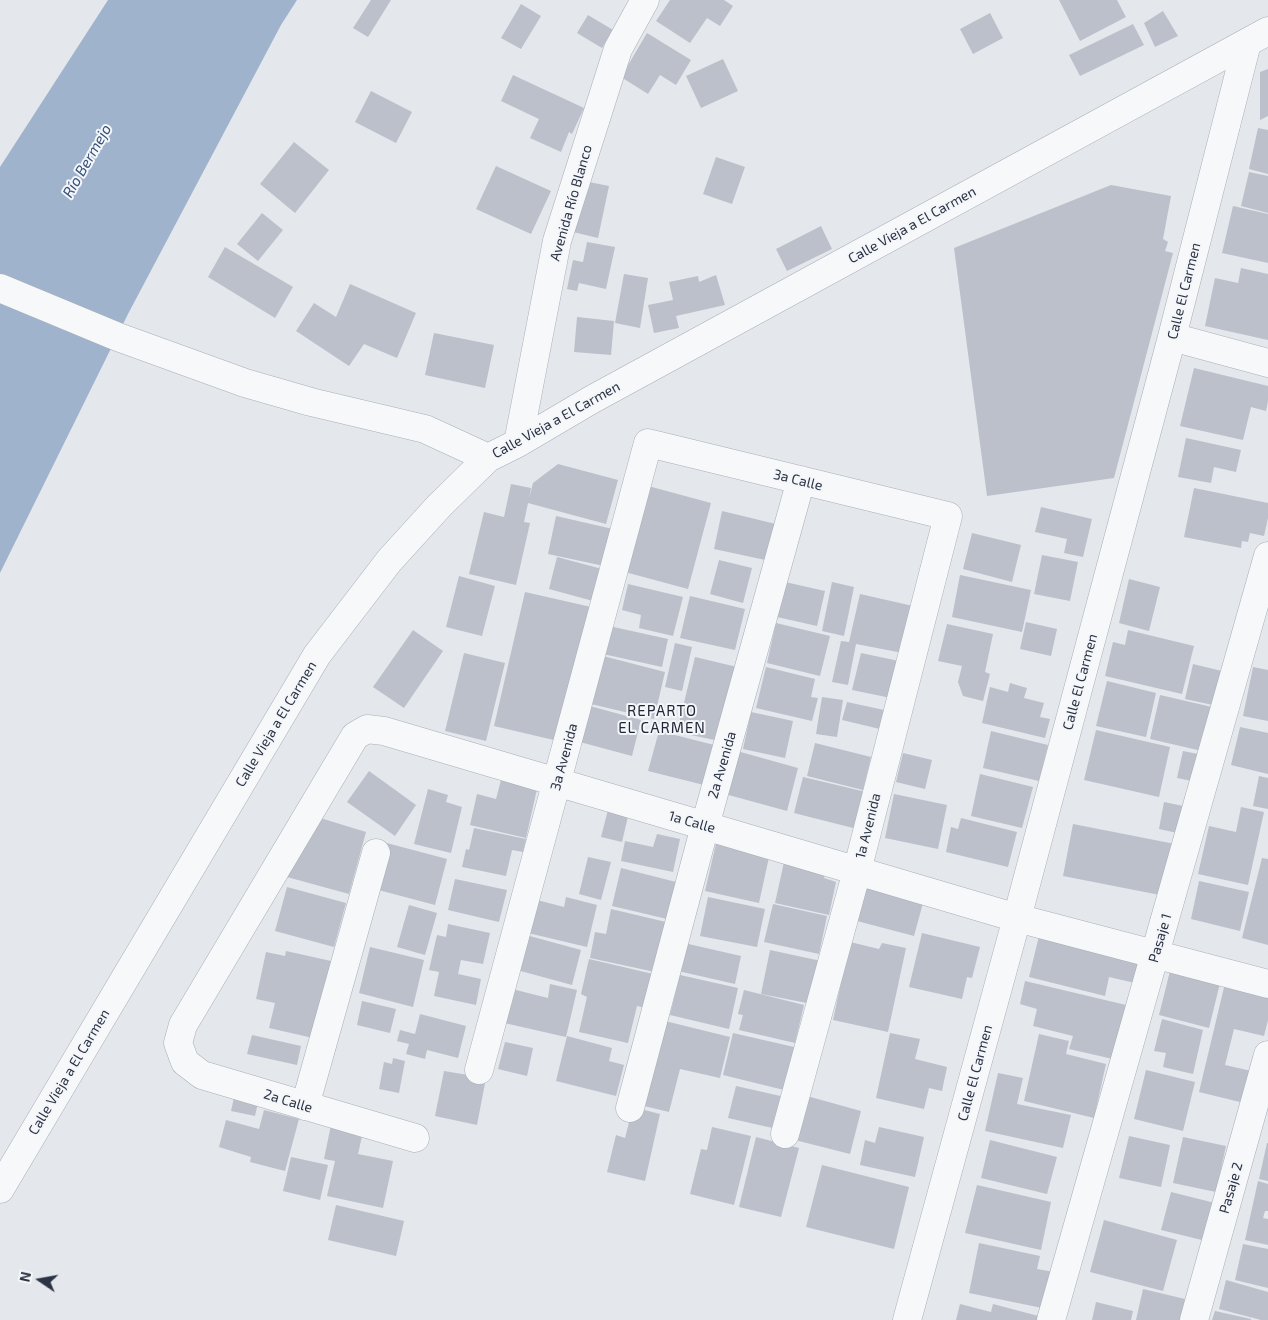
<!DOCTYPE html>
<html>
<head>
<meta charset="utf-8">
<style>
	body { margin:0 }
	#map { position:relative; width:1268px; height:1320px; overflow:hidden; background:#e4e7ec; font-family:"Exo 2",sans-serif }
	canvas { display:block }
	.north { position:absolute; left:15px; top:1255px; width:50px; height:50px; -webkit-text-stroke:4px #f4f6f9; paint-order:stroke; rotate:282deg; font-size:14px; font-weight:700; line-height:20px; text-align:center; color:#2b3445 }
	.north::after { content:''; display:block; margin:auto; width:18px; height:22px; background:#2b3445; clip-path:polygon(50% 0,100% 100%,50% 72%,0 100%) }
</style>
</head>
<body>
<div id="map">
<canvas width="1268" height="1320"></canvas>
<div class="north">N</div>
</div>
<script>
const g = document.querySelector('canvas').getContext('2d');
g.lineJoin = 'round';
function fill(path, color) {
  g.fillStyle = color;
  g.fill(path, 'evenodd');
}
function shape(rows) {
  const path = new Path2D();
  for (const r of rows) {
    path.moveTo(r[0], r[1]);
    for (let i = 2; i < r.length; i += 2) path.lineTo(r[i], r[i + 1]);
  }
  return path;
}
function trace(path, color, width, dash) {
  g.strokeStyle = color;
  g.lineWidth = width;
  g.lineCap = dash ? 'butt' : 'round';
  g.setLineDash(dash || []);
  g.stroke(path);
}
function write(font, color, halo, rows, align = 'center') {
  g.font = font + ' "Exo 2",sans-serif';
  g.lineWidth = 4;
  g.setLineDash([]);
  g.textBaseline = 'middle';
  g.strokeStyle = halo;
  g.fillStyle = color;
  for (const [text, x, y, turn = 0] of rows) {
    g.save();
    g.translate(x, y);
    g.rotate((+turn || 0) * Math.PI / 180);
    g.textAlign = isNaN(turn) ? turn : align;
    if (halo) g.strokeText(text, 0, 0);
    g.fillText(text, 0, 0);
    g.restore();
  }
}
fill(shape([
	[108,0,297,0,281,25,128,314,0,573,0,167]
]), '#9fb4cc');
fill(shape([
	[371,0,391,0,368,37,353,28],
	[670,0,724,0,733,6,720,26,707,18,690,43,656,21],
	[1059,0,1117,0,1126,17,1080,41],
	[521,4,541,16,521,49,501,38],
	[1163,11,1178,36,1155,47,1144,23],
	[990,13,1003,38,973,54,960,29],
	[588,15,613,30,602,48,577,33],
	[1133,24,1144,45,1080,76,1069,55],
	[647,33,691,60,676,85,660,75,648,94,621,77],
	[723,59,738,91,701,108,686,76],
	[1268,69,1268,116,1260,120,1260,72],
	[513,75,584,108,572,134,569,132,561,152,530,138,539,119,501,101],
	[371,91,412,112,396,143,355,122],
	[1258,128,1268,130,1268,174,1249,169],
	[294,142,329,170,295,213,260,184],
	[716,157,745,167,732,204,703,194],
	[496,166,551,191,531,234,476,209],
	[1249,172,1268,176,1268,213,1241,206],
	[584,181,609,186,598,238,573,232],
	[1111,185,1171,196,1163,239,1168,242,1165,251,1173,253,1114,478,987,496,954,248],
	[1233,206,1268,214,1268,263,1222,253],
	[262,213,283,230,258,261,237,244],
	[821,226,832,249,787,271,776,249],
	[587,242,615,247,606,289,579,283,577,291,567,289,573,260,583,262],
	[225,247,293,287,275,318,208,277],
	[1241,268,1268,274,1268,340,1205,326,1215,278,1238,283],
	[624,274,648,278,640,328,615,323],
	[716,275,725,305,676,316,679,328,654,333,648,305,673,300,669,282,698,276,699,282],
	[350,284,416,313,397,358,364,344,349,366,296,331,314,303,336,317],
	[577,317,614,321,611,355,574,352],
	[434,333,494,345,485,388,425,375],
	[1194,368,1268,386,1268,401,1266,411,1251,407,1243,440,1180,426],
	[1186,438,1241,450,1236,472,1214,467,1211,483,1178,477],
	[558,464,618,480,606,524,528,503,524,522,530,523,516,585,469,574,484,512,504,517,511,484,531,488,529,499,533,483],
	[648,486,711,503,688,589,625,572],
	[1194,488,1268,503,1268,518,1264,536,1250,533,1248,542,1242,541,1241,548,1184,537],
	[1041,507,1092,519,1083,557,1064,553,1067,539,1035,532],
	[722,511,780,525,770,561,714,549],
	[556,516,613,529,604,566,548,554],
	[972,533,1021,545,1012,582,963,569],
	[1042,555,1078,562,1070,601,1034,594],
	[557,557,602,569,593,601,549,589],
	[719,560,752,568,743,603,710,594],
	[960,575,1031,590,1022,632,952,617],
	[459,576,495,586,482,636,446,627],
	[1129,579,1160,587,1149,631,1119,623],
	[785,582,825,591,817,626,777,617],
	[832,582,854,587,844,636,822,631],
	[628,584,683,597,673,636,639,628,641,615,622,610],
	[525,592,591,607,558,741,494,726],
	[860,594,913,606,903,653,856,644,848,685,832,682,841,641,849,642],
	[690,596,745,609,735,650,680,638],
	[1026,622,1057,629,1051,656,1020,649],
	[776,623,830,636,820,676,767,663],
	[947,624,993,634,985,672,990,674,983,701,963,696,958,682,962,666,938,661],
	[609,626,668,639,662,667,603,654],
	[413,630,443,651,404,708,373,687],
	[1128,630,1194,646,1182,694,1105,676,1113,642,1125,645],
	[675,643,692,647,682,691,665,687],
	[464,653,505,663,486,741,445,731],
	[861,653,899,661,891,698,852,690],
	[603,656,665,672,654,719,591,704],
	[695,657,737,667,719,741,677,732],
	[1193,664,1230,673,1222,707,1185,699],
	[766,667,815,679,811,697,818,698,812,721,756,708],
	[1253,667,1268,670,1268,721,1243,716],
	[1107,681,1156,693,1146,737,1096,726],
	[1010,683,1027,688,1024,698,1044,703,1040,717,1050,719,1045,738,982,723,990,687,1008,692],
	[1160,695,1212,707,1202,751,1150,739],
	[822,697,843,700,837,737,816,734],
	[847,702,884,710,880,729,842,720],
	[590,706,641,720,632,756,580,742],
	[751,712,793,721,785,758,743,749],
	[1240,727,1268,733,1268,774,1231,765],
	[1096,730,1170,747,1159,797,1084,780],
	[659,731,718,746,708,786,648,771],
	[991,731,1048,745,1039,781,983,768],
	[815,743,871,757,863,790,807,776],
	[737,751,798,768,787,811,725,794],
	[1183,751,1203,755,1197,782,1177,778],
	[903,753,932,760,925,789,896,782],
	[369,771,416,805,395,836,347,802],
	[980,774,1033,787,1022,828,971,816],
	[1259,776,1268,778,1268,809,1253,806],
	[803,777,866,792,857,829,794,813],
	[501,780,537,789,526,838,470,825,477,794,496,799],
	[428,789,448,795,446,802,462,807,451,853,414,844],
	[894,794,947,805,938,849,885,838],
	[610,802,630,808,622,842,601,837],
	[1164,802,1188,807,1182,834,1159,829],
	[1241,807,1264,812,1248,885,1198,874,1209,826,1236,832],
	[317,817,366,832,349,894,287,877],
	[961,818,1017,832,1008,867,946,852,951,827,958,829],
	[1073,824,1175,844,1165,896,1063,876],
	[474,828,526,839,523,852,512,850,506,876,462,867,466,849,469,850],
	[657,834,680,839,673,872,621,861,625,841,653,847],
	[718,835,771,848,759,903,705,891],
	[383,842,447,859,435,905,371,888],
	[588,857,611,862,601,900,579,894],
	[1262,858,1268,859,1268,945,1242,938],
	[784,862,826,871,824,878,836,882,829,915,775,903],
	[621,868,676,882,667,919,612,906],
	[869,877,926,892,914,936,857,921],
	[455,879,507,890,499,922,448,910],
	[1199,881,1249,892,1240,931,1191,919],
	[287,887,346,903,334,947,275,931],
	[566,897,597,905,587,947,528,933,537,900,564,907],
	[708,897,765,909,757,947,700,936],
	[773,904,827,916,819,954,764,942],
	[409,905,437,913,425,955,397,947],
	[611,909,666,922,655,972,590,958,595,932,606,934],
	[448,924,490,933,483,964,461,960,458,974,481,979,476,1005,434,996,439,972,429,970,437,935,446,937],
	[922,933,980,947,972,978,967,977,962,999,909,987],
	[526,935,581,950,572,985,517,970],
	[1039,936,1146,953,1139,984,1109,977,1105,996,1029,977],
	[850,942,879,949,882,943,906,948,888,1032,833,1020],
	[684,943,741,956,735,984,678,971],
	[370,947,424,960,413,1007,359,993],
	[770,950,821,961,812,1004,761,994],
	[286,951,331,961,313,1038,269,1028,275,1003,256,999,266,952,285,956],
	[589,959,653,974,645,1008,637,1006,628,1043,579,1032,587,997,581,994],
	[1172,963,1222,975,1209,1028,1159,1015],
	[680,975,738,988,729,1029,670,1015],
	[1226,979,1268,989,1268,1020,1264,1036,1234,1029,1225,1065,1256,1072,1248,1104,1199,1092],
	[1025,981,1126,1005,1113,1059,1069,1049,1073,1036,1033,1026,1037,1009,1020,1004],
	[550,984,577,990,566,1037,500,1022,508,988,548,998],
	[744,990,804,1005,795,1043,739,1030,743,1015,738,1014],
	[362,1001,396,1009,390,1033,357,1025],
	[420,1014,466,1026,458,1058,427,1050,425,1059,406,1054,409,1044,397,1041,400,1030,415,1034],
	[1162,1019,1203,1030,1193,1074,1163,1067,1166,1053,1154,1051],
	[661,1020,730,1037,720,1078,680,1069,669,1112,640,1105],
	[733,1033,794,1047,784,1090,723,1075],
	[890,1033,920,1039,915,1059,947,1067,942,1091,929,1088,924,1109,876,1098],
	[1039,1034,1069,1041,1066,1054,1106,1064,1094,1118,1024,1101],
	[252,1035,301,1046,297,1065,247,1054],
	[567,1036,612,1048,609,1061,624,1065,616,1096,556,1081],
	[505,1042,533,1048,527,1076,498,1069],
	[393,1058,405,1061,399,1093,379,1089,384,1062,392,1064],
	[1146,1070,1195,1082,1183,1131,1134,1119],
	[444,1071,486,1078,477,1125,435,1116],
	[998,1073,1023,1078,1017,1104,1071,1115,1063,1148,985,1131],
	[239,1075,263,1080,255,1116,231,1111],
	[736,1086,785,1097,777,1129,728,1118],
	[807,1096,861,1111,850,1154,795,1140],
	[633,1107,660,1114,645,1181,607,1172,616,1135,625,1138],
	[264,1110,299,1119,285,1171,250,1162,251,1157,219,1147,226,1120,259,1129],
	[331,1125,363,1132,358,1154,393,1161,383,1208,327,1196,335,1161,324,1159],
	[712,1127,751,1136,734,1205,690,1194,701,1149,707,1150],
	[879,1127,924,1137,915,1177,860,1165,865,1140,875,1143],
	[1129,1136,1170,1145,1161,1187,1119,1178],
	[756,1137,799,1148,781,1217,739,1207],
	[1183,1137,1226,1146,1216,1192,1173,1183],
	[990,1140,1057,1157,1047,1194,981,1178],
	[1267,1143,1268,1143,1268,1181,1259,1179],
	[291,1157,328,1165,320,1200,283,1191],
	[822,1165,909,1187,894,1249,806,1227],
	[1258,1181,1268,1184,1268,1211,1265,1211,1263,1218,1268,1219,1268,1245,1245,1240],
	[977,1185,1051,1202,1041,1250,965,1233],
	[1171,1192,1223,1205,1214,1243,1161,1230],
	[336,1205,404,1221,396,1256,328,1240],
	[1104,1220,1177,1240,1163,1291,1090,1272],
	[979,1243,1040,1256,1037,1269,1054,1272,1047,1309,969,1293],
	[1243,1244,1268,1249,1268,1288,1235,1280],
	[1226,1280,1268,1292,1268,1320,1261,1320,1219,1309],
	[1143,1289,1185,1299,1180,1320,1136,1320],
	[1096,1302,1133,1311,1131,1320,1092,1320],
	[960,1304,991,1312,993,1304,1046,1318,1045,1320,956,1320],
	[1215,1311,1251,1319,1251,1320,1212,1320]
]), '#bbc0ca');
const minor = shape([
	[0,288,118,337,245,383,311,402,425,429,488,458],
	[1172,337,1268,363],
	[518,443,557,241,618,49,645,0],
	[479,1070,648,443,948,516,857,871,785,1134],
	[305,1106,376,853],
	[630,1108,705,826,801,480],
	[415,1138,202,1075,185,1062,178,1043,183,1025,355,736,367,729,384,731,1017,918,1268,984],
	[0,1189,317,655,389,561,439,506,488,458,518,443,591,400,1268,31],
	[907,1320,1017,918,1172,337,1247,43],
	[1051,1320,1268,556],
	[1194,1320,1268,1055]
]);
trace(minor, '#a9aeb7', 29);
trace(minor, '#f7f8fa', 28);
write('14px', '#2b3445', '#f4f6f9', [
	["Avenida Río Blanco",571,203,-74],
	["Calle Vieja a El Carmen",912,225,-29],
	["Calle El Carmen",1184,291,-76],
	["Calle Vieja a El Carmen",556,420,-29],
	["3a Calle",798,480,14],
	["Calle El Carmen",1080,682,-75],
	["Calle Vieja a El Carmen",276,724,-59],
	["3a Avenida",564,757,-75],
	["2a Avenida",722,765,-74],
	["1a Calle",692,822,16],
	["1a Avenida",868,826,-76],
	["Pasaje 1",1160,938,-74],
	["Calle Vieja a El Carmen",69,1072,-59],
	["Calle El Carmen",975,1073,-75],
	["2a Calle",288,1101,17],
	["Pasaje 2",1231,1188,-74]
]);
write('italic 15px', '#34527a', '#f4f6f9', [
	["Río Bermejo",87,161,-60]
]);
g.letterSpacing = '1px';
write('15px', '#1d2536', '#f4f6f9', [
	["REPARTO",662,711],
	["EL CARMEN",662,728]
]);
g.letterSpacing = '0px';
</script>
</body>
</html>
